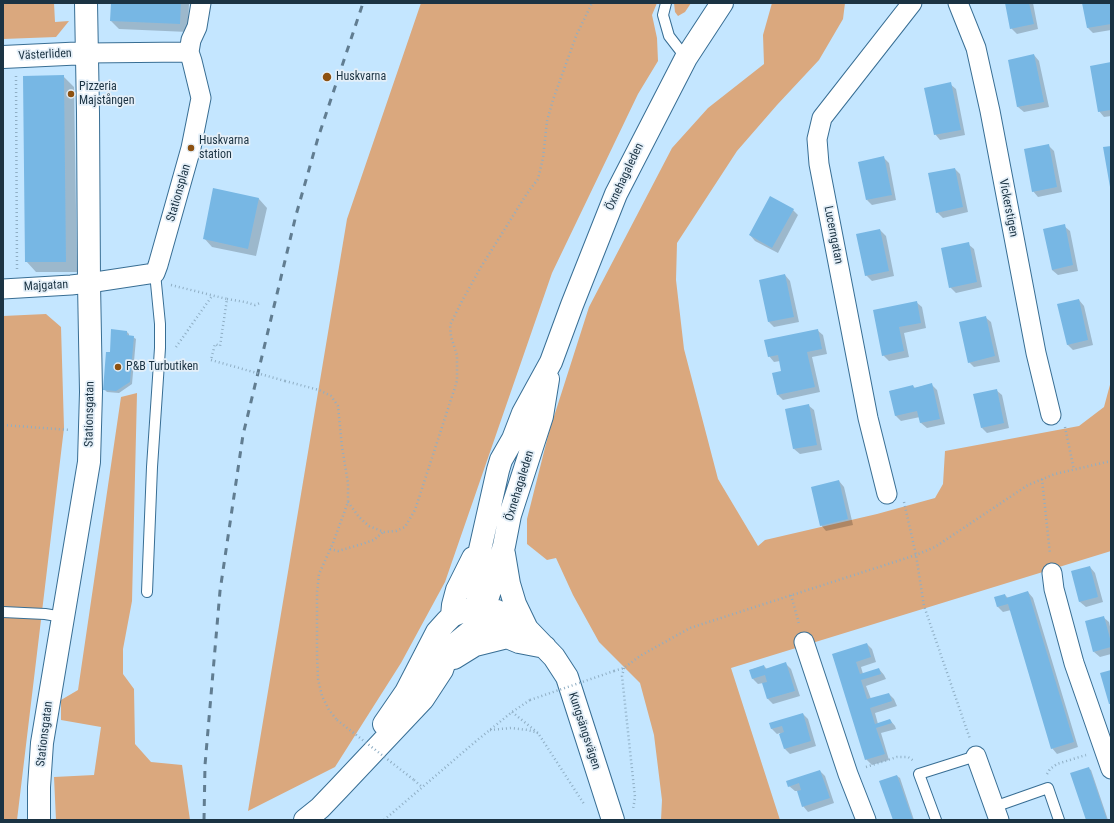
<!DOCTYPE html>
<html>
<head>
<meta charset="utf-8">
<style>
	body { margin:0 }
	#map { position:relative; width:1114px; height:823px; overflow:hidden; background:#c4e6ff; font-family:"Roboto Condensed",sans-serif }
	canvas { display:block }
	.frame { position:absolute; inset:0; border:4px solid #1b3343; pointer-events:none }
</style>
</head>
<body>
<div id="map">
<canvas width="1114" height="823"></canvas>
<div class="frame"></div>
</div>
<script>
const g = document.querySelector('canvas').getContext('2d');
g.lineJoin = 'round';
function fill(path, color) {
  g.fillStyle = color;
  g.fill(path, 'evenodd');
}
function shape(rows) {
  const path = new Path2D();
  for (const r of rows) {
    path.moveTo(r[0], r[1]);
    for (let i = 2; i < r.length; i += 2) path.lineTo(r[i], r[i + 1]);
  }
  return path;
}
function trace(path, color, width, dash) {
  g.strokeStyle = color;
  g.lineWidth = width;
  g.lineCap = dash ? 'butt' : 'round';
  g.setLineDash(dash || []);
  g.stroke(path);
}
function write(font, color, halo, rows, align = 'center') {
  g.font = font + ' "Roboto Condensed",sans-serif';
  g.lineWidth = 3.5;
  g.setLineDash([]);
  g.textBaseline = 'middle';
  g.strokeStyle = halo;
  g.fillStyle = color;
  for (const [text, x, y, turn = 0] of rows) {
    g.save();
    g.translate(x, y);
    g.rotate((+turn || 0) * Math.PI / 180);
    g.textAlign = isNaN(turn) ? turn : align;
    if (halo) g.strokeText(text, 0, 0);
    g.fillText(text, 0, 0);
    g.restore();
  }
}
fill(shape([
	[3,3,54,3,55,22,69,21,56,37,3,39],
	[421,3,657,3,652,15,657,38,658,61,638,94,552,273,445,582,401,663,335,767,248,811,347,219],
	[674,3,691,3,685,12,678,16,675,12],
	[772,3,845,3,843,19,819,60,777,105,737,151,677,243,676,280,684,349,718,479,755,541,758,546,765,540,877,514,935,498,943,484,945,451,1079,426,1104,407,1111,381,1111,551,731,668,780,820,661,820,662,800,654,735,640,683,599,642,573,595,556,558,547,560,527,544,527,519,549,432,589,307,672,148,708,108,764,64,763,35],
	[46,314,61,327,64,428,17,820,3,820,3,316],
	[137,393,132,601,123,649,123,674,134,689,135,744,151,762,182,765,190,820,56,820,54,777,94,775,101,727,61,720,61,700,78,690,121,397]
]), '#daa87e');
fill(shape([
	[112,3,189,3,188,32,119,29,111,21],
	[1006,3,1033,3,1038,29,1017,34,1011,28],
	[1083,3,1111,3,1111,30,1093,33,1088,28],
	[1034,55,1039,61,1049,107,1024,112,1018,107,1009,61],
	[1111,63,1111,116,1104,117,1099,111],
	[63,76,74,87,77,272,36,272,26,261],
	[950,84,956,89,965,135,940,140,935,134],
	[1048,145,1054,151,1062,192,1038,197,1033,191],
	[883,157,889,163,896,200,872,205,867,200],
	[955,169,960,174,968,212,943,218,937,212],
	[214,190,259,199,267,208,256,256,212,247,204,238],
	[793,210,798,215,778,253,755,241,750,235],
	[1064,226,1070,231,1078,271,1058,275,1052,270],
	[880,230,886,236,894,276,872,281,866,275],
	[968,244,974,249,982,287,956,293,950,287],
	[785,275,790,281,799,322,774,327,769,322],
	[1079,300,1084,306,1093,345,1073,350,1067,344],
	[916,302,922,307,926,328,904,333,909,357,889,361,883,355,874,311],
	[985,317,991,322,1000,362,974,367,969,362],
	[817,330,823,335,827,354,812,357,820,392,783,400,778,395,782,372,780,361,774,362,769,356],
	[127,332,129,334,129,337,133,337,136,339,132,384,119,393,107,392,104,389],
	[931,384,937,390,945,424,927,428,921,423,920,417,901,421,896,416,890,391,913,386,915,388],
	[996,390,1002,395,1009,428,987,433,982,428],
	[808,405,814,410,822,450,800,454,794,449],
	[839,481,844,487,853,525,826,531,821,525],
	[1090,567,1095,573,1103,602,1086,607,1080,602,1072,572],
	[1028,592,1033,598,1078,747,1057,754,1052,748,1011,610,1003,612,998,607,995,598,1005,595,1008,598],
	[1103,617,1109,622,1111,631,1111,654,1100,657,1094,652],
	[867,644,872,649,876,662,861,667,863,674,879,669,884,675,886,679,866,686,871,699,889,694,894,699,897,706,875,713,878,724,890,720,895,726,896,729,881,733,889,760,872,765,866,759,834,654],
	[786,664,791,669,800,696,773,704,768,699,763,683,758,684,753,679,750,670,764,666,767,669],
	[803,714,808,719,816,746,790,754,785,749,780,733,777,734,771,728],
	[1088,768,1091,770,1108,820,1087,820],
	[820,771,825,776,834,803,808,812,803,806,798,791,795,791,789,786],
	[897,776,900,778,914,820,894,820]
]), '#0003');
fill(shape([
	[111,3,181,3,180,24,110,21],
	[1005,3,1029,3,1034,24,1010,29],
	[1082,3,1111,3,1111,24,1087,28],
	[1034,54,1044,102,1017,107,1008,60],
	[1111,62,1111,110,1098,112,1090,66],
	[64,75,66,262,25,262,23,76],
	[951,82,961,130,934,135,924,88],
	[1049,144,1057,187,1032,192,1024,149],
	[1111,146,1111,187,1110,187,1103,147],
	[884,156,892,195,866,200,858,162],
	[955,168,963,207,936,213,928,173],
	[213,188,259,198,248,249,203,239],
	[770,196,794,209,772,248,749,235],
	[1065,224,1073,265,1052,270,1043,229],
	[880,229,889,271,865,276,856,234],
	[969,242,977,282,949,288,941,248],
	[785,274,794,317,768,322,759,280],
	[1079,299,1088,340,1067,345,1057,304],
	[917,301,921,323,899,327,904,351,882,356,873,310],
	[986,316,995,356,968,363,959,322],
	[111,329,127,331,127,335,134,336,130,382,116,391,103,390,106,352,110,352],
	[818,329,822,349,807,352,815,387,777,395,772,373,781,371,778,355,768,357,764,340],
	[932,383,940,419,920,423,917,411,895,416,889,391,913,385,914,388],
	[997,389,1004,423,981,428,973,394],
	[809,404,817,445,793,449,785,409],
	[839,480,848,519,820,526,811,487],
	[1090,566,1098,597,1079,602,1071,571],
	[1028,591,1074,742,1051,749,1008,604,997,607,994,597,1005,594,1006,598],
	[1104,616,1111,642,1111,647,1093,652,1085,621],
	[867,643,871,657,856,662,860,674,879,668,881,674,861,680,867,699,889,693,892,701,870,708,875,724,890,719,892,723,876,728,885,754,865,760,832,654],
	[786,662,795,691,767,699,762,683,767,682,765,675,752,679,749,670,764,665,765,669],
	[1111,670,1111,704,1109,704,1100,673],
	[803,713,811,741,784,749,779,734,784,732,782,726,771,729,769,723],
	[1089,767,1107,820,1086,820,1070,773],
	[820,770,830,798,802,807,797,791,801,790,799,783,788,787,786,781],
	[897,775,913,820,893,820,879,781]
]), '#77b7e4');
const lane = shape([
	[666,3,663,15,669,36,686,58],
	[147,592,152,467,160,348,160,324,155,273],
	[3,612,45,614,63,617],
	[994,807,1048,788,1059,820],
	[936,820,919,774,976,756]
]);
const street = shape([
	[958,3,976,48,990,111,1036,353,1051,415],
	[189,52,191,40,197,27,201,3],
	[3,289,71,285,89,283,155,273,158,265,191,148,201,98,192,61,189,52,87,53],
	[887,494,868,418,819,164,817,139,822,118,912,3],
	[1052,573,1054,589,1074,663,1111,769],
	[804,642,848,774,866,820],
	[976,756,999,820]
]);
const secondary = shape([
	[3,57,87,53],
	[504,554,509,584,515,604,527,629],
	[452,616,453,605,457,590,473,558],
	[545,647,519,642,507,637,497,628,488,618,477,596,475,588,477,563,498,470,501,460,513,439,523,413,551,362,572,305,616,194,686,58,722,3],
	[454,658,475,645,507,637],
	[384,724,406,692,437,632,446,622,452,616,466,610,474,609,497,611,511,618,528,630,554,657,567,677,613,820],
	[39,820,39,787,42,743,89,462,91,392,89,283,88,113,86,3],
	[305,820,320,808,341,786,423,699,442,670,447,655,455,644,471,631,481,619,504,546,510,515,542,416,548,379]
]);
trace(lane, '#386e94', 12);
trace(street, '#386e94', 21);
trace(secondary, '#386e94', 24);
trace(shape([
	[16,76,17,269],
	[171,285,227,299,220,346,215,344,211,360],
	[227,299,245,302,255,305,260,303],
	[176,347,212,296],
	[285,381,319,390,331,396,338,406,342,447,348,483,348,502,333,543,319,574,317,592,317,655,318,679,322,696,329,710,337,720],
	[3,425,70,430],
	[1065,427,1074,470],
	[1042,479,1050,554],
	[348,502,359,517,369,526,384,532,396,531,405,527,415,510,457,381,457,355,451,337,450,325,462,301,481,267,526,195,538,179,543,158,547,121,553,100,576,36,592,3],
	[904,502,916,555,924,606,970,739],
	[330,549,338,551,359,545,374,540,383,532],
	[791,595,799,624],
	[624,668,622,676,635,797,633,810],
	[614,671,624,668,640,656,690,628,916,555,935,547,1028,485,1055,474,1111,461],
	[512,712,538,733,584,804],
	[490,730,511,728,528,730,538,733],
	[866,767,897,757,908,757,914,761],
	[1047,774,1050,769,1057,764,1086,755],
	[414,780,422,787],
	[384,820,475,742,512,712,530,700]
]), '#8faec4', 2.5, [1, 3]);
trace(lane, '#fff', 10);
trace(street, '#fff', 19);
trace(secondary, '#fff', 22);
trace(shape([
	[204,820,205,765,220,591,243,435,296,215,318,138,363,3]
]), '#617d91', 3, [7, 7]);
trace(shape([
	[211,360,285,381],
	[530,700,614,671],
	[337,720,414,780]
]), '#8faec4', 2.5, [1, 3]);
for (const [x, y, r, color] of [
	[327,77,5,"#8d5111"],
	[71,94,4,"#8d5111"],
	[191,148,4,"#8d5111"],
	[118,367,4,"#8d5111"]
]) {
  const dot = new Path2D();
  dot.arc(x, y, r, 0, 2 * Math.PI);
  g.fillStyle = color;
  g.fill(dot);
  trace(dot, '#e4eff8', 1.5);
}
write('12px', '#1b3343', '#e4eff8', [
	["Västerliden",45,55,-3],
	["Öxnehagaleden",625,177,-65],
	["Stationsplan",179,193,-74],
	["Vickerstigen",1008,208,79],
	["Lucerngatan",833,235,79],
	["Majgatan",46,286,-3],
	["Stationsgatan",90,414,-89],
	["Öxnehagaleden",520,486,-73],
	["Kungsängsvägen",584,731,72],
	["Stationsgatan",45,734,-83]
]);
write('12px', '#1b3343', '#e4eff8', [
	["Huskvarna",336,77],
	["Pizzeria",79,87],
	["Majstången",79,101],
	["Huskvarna",199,141],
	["station",199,155],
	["P&B Turbutiken",126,367]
], 'left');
</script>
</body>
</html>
